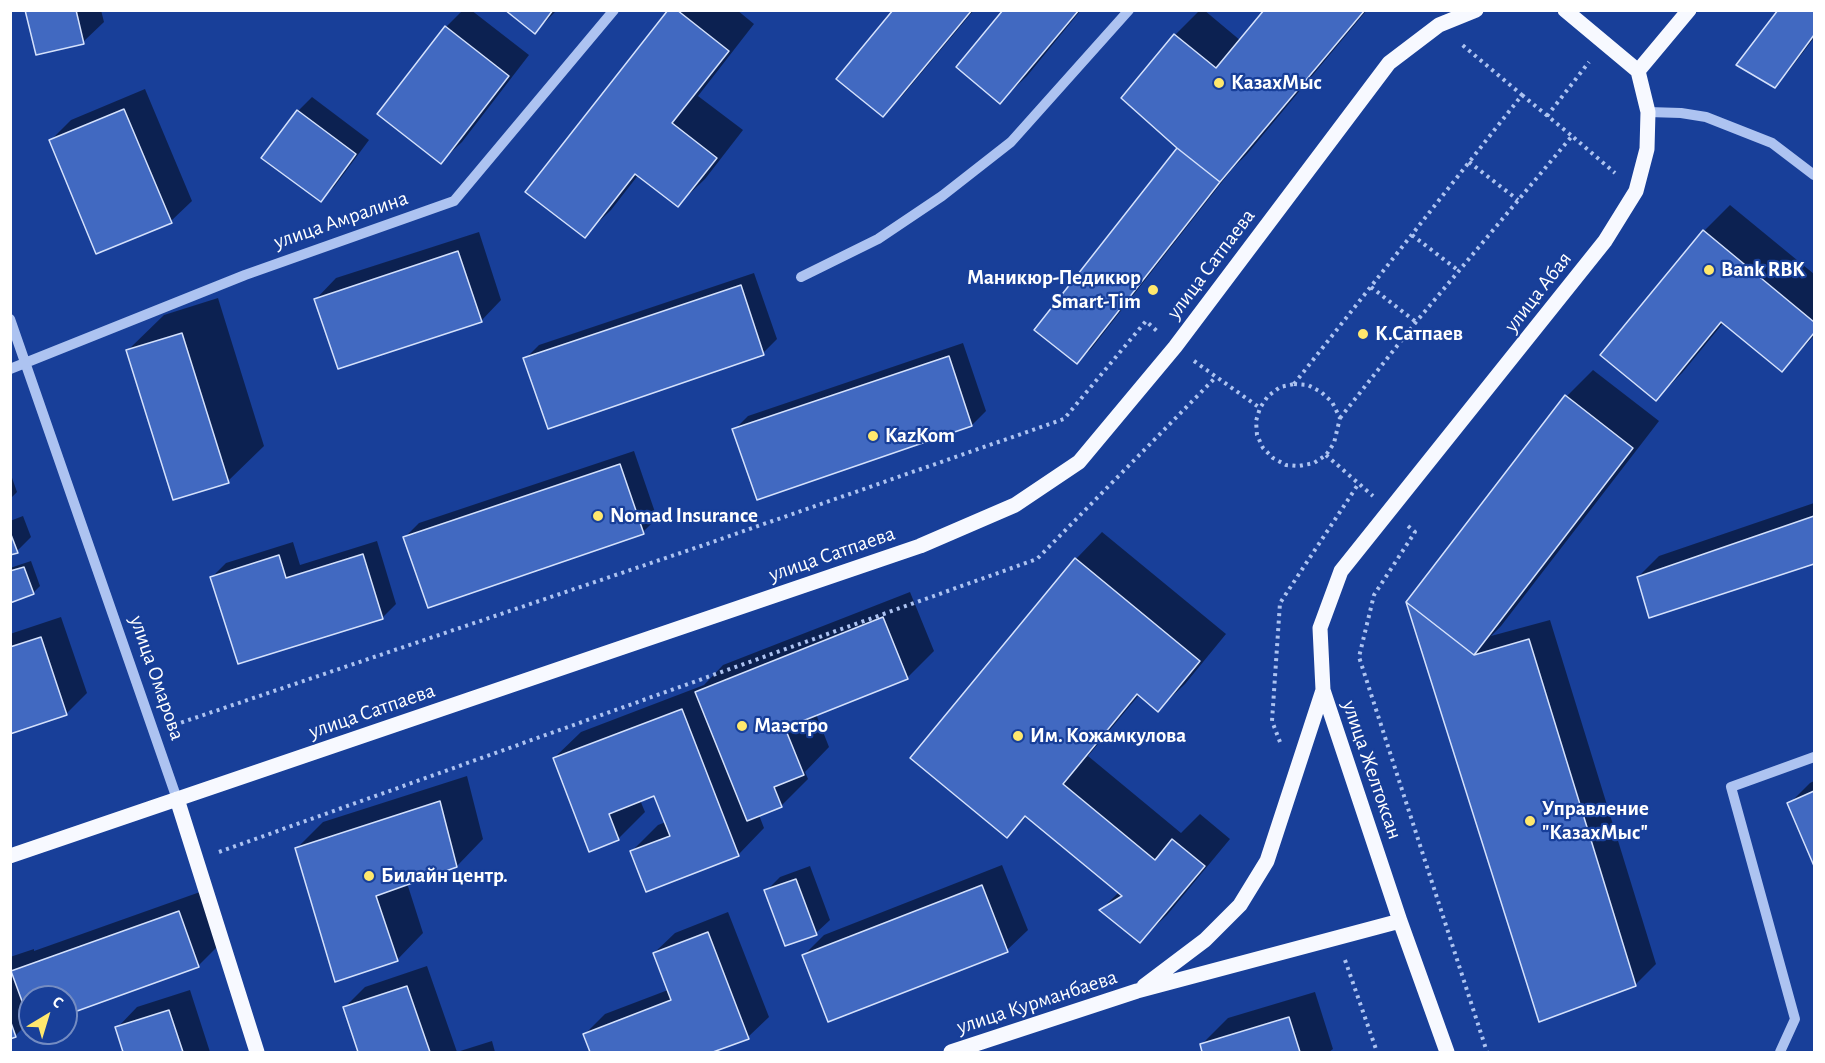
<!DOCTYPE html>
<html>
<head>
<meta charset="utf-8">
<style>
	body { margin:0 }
	#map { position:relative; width:1825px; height:1063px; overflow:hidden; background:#183f99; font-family:"Alegreya Sans",sans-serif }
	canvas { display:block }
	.frame { position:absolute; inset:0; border:12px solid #fff; pointer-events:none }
	.north { position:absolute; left:18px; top:985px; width:60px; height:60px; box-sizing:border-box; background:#183f99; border:2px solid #748cc2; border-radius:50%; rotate:38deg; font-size:16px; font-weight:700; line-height:24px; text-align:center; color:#fff }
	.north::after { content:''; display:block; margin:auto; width:21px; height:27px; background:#ffe86d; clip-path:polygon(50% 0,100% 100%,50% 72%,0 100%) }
</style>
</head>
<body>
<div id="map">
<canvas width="1825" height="1063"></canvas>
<div class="frame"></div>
<div class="north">С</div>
</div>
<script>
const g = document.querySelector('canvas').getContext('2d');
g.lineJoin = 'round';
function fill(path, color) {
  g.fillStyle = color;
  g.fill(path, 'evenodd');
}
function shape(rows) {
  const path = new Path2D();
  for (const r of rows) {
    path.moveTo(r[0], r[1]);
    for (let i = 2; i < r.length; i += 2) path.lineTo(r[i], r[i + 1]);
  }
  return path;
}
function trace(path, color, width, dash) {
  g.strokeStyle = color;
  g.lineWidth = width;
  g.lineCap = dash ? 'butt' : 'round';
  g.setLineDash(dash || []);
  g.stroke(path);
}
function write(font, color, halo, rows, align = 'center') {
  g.font = font + ' "Alegreya Sans",sans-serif';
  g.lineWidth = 4.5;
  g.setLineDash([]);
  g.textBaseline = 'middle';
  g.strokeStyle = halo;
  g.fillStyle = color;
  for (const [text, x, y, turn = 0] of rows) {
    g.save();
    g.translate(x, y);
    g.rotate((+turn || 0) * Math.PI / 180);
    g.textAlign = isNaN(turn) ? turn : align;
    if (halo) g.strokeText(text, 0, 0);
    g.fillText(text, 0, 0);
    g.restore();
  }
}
fill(shape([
	[26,10,101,10,104,22,83,42],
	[463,10,471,10,529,55,462,142,441,162,446,27],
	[507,10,557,10,535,32],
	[670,10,737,10,754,24,698,96,743,130,705,179,678,205,639,174,611,210,584,236],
	[895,10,974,10,903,95,883,115],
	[1005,10,1081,10,1027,76,1000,102],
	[1200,10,1204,10,1241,41,1266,10,1367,10,1247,154,1233,168,1091,349,1077,362,1179,148,1123,98,1175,35],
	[1780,10,1814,10,1814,38,1788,72,1774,86],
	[145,89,192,201,171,221,51,140,71,120],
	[312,97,369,140,334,187,320,200,298,111],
	[1730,205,1814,274,1814,336,1782,370,1724,322,1682,373,1656,399,1704,231],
	[479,232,501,300,481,321,316,299,336,278],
	[754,273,777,339,763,353,525,359,539,345],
	[218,298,264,446,228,481,128,350,164,315],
	[963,343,986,411,972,425,758,498,734,430,748,416],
	[1593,370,1659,421,1501,626,1491,636,1550,620,1656,964,1635,985,1408,603,1567,396],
	[634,451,657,518,643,532,405,537,419,523],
	[10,472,17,492,10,499],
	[1814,503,1814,563,1650,616,1638,577,1659,556],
	[23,516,31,537,17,551,10,554,10,521],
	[1102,532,1226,634,1185,684,1158,710,1139,695,1088,756,1181,833,1200,814,1230,839,1167,915,1140,941,1101,910,1119,892,1027,816,1007,836,912,757,1076,559],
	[377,541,396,604,382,618,212,577,226,563,293,542,300,565],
	[31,561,40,586,33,593,10,601,10,568],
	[910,592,934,651,907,678,816,714,829,747,805,772,808,779,781,806,759,815,764,828,738,855,632,851,658,825,666,822,655,794,640,800,645,812,618,839,554,758,581,732,704,685,723,665],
	[61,617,87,693,66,714,10,732,10,634],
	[467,776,483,839,457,866,407,883,423,933,397,960,296,849,323,822],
	[1814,781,1814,862,1789,804,1810,783],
	[1002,865,1028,930,1007,950,804,955,824,935],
	[810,866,830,920,816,933,766,891,780,877],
	[200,892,219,945,198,966,66,1013,66,997,30,997,30,1021,16,1035,10,1037,10,957,34,949,34,951],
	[728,912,769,1017,748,1037,708,1052,592,1052,585,1034,605,1014,668,990,654,953,675,933],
	[427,966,457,1052,492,1041,495,1052,360,1052,344,1008,365,987],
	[190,990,210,1052,125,1052,117,1028,137,1007],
	[1315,992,1333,1049,1329,1052,1204,1052,1201,1045,1228,1018]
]), '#0007');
const building = shape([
	[25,10,76,10,84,44,36,55,25,10],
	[505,10,553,10,535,34,505,10],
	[668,10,677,10,729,51,672,123,717,158,678,207,635,174,585,238,525,192,668,10],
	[893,10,972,10,883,117,836,79,893,10],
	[1003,10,1079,10,1000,104,956,67,1003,10],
	[1264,10,1365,10,1220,182,1177,148,1121,98,1174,34,1216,68,1264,10],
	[1778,10,1814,10,1814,35,1775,88,1736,65,1778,10],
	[445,26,509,76,441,164,377,114,445,26],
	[124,109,172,223,96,254,49,140,124,109],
	[297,110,356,154,321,202,261,158,297,110],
	[1177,148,1220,182,1077,364,1034,330,1177,148],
	[1703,230,1814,322,1814,333,1782,372,1721,322,1656,401,1600,355,1703,230],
	[458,251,482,322,338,369,314,299,458,251],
	[741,285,764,355,548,429,523,358,741,285],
	[182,333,229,483,173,500,126,350,182,333],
	[949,356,972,426,757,500,732,429,949,356],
	[1565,395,1633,448,1474,655,1406,602,1565,395],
	[620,464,644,534,428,608,403,537,620,464],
	[1814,516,1814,564,1649,618,1637,577,1814,516],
	[10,532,18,553,10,555,10,532],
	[363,554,383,619,238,664,210,577,279,555,286,578,363,554],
	[1075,558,1200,661,1158,712,1137,694,1063,784,1155,860,1172,839,1205,866,1140,943,1099,910,1122,896,1025,816,1007,838,910,758,1075,558],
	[24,567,34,594,10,603,10,571,24,567],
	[1406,602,1474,655,1529,639,1636,986,1539,1022,1406,602],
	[883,617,908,679,785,728,804,775,774,787,782,807,747,821,695,692,883,617],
	[41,637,67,715,10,734,10,647,41,637],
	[682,709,739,856,646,892,630,851,670,836,654,796,609,814,619,840,589,852,553,758,682,709],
	[1814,791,1814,866,1787,803,1814,791],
	[440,801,457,867,376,896,398,961,335,982,295,848,440,801],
	[796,879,817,935,785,946,764,890,796,879],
	[982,885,1008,952,828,1022,802,955,982,885],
	[179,911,199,967,66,1015,66,997,30,997,30,1023,11,971,179,911],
	[708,932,749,1039,713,1052,590,1052,583,1034,671,1000,653,953,708,932],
	[407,986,430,1052,358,1052,343,1007,407,986],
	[169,1010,183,1052,123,1052,115,1027,169,1010],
	[1289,1017,1300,1052,1202,1052,1200,1044,1289,1017],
	[10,1020,16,1037,10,1039,10,1020]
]);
fill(building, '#4169c1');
trace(building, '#d4e1fc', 1.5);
trace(shape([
	[1522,95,1572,136],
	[1547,116,1589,62],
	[1469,162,1518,200],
	[1412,235,1459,271],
	[1371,287,1416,322],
	[1194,361,1260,408],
	[1294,384,1522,95,1460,43],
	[1294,384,1308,385,1321,392,1332,402,1340,418,1334,443,1326,455,1314,463,1299,466,1286,465,1273,458,1263,448,1257,435,1256,421,1260,408,1268,396,1280,387,1294,384],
	[1340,418,1416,322,1572,136,1615,173],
	[1326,455,1373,496],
	[1408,526,1415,532,1374,595,1359,657,1487,1052],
	[174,725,701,546,1064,419,1146,321,1158,332],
	[1280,742,1272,721,1280,603,1359,483],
	[219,852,1037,559,1216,377],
	[1345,960,1377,1052]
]), '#adc3f1', 4, [3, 4.5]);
trace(shape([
	[1648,112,1681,113,1706,117,1772,143,1814,175],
	[801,277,878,239,942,196,1011,142,1129,10],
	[10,319,177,799],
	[10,369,245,275,454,201,614,10],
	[1780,1052,1795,1019,1731,787,1814,757]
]), '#adc3f1', 10);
trace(shape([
	[1565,10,1638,71],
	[1638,71,1689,10],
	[177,799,257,1052],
	[10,856,920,546,1015,505,1079,462,1175,347,1389,63,1439,25,1476,10],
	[1144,986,1205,940,1240,905,1267,861,1323,690],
	[951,1052,1137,991,1400,921],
	[1447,1052,1400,921,1323,690,1320,628,1341,571,1605,241,1636,191,1647,149,1648,112,1638,71]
]), '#f7f9ff', 15);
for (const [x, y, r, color] of [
	[1219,83,6,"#ffe86d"],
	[1709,270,6,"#ffe86d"],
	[1153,290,6,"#ffe86d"],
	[1363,334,6,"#ffe86d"],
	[873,436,6,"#ffe86d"],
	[598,516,6,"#ffe86d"],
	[742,726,6,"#ffe86d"],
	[1018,736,6,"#ffe86d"],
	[1530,821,6,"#ffe86d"],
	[369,876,6,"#ffe86d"]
]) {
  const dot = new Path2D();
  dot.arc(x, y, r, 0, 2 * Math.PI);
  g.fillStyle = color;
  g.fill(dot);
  trace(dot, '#183f99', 2);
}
write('bold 21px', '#fff', '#183f99', [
	["КазахМыс",1231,83],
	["Bank RBK",1721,270],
	["Маникюр-Педикюр",1141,278,"right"],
	["Smart-Tim",1141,302,"right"],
	["К.Сатпаев",1375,334],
	["KazKom",885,436],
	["Nomad Insurance",610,516],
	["Маэстро",754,726],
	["Им. Кожамкулова",1030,736],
	["Управление",1542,809],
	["\"КазахМыс\"",1542,833],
	["Билайн центр.",381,876]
], 'left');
write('21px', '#fff', '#183f99', [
	["улица Амралина",341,220,-19],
	["улица Сатпаева",1211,264,-53],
	["улица Абая",1538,292,-52],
	["улица Сатпаева",832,554,-19],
	["улица Омарова",157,678,71],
	["улица Сатпаева",372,711,-19],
	["улица Желтоксан",1372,770,71],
	["улица Курманбаева",1037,1002,-18]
]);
</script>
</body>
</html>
